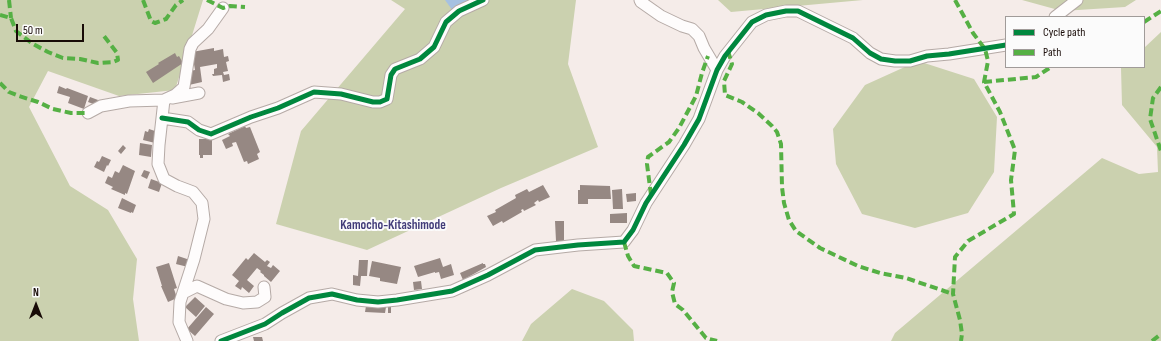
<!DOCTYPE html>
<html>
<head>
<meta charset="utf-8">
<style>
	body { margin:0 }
	#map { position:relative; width:1161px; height:341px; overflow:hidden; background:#f5ece9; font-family:"Sofia Sans Condensed",sans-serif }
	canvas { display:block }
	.legend { position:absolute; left:1005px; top:16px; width:140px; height:52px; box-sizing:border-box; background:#fbfbfb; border:1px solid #a09b99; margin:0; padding:5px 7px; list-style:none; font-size:12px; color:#180b07 }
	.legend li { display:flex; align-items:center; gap:8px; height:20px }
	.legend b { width:20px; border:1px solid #a09b99 }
	.north { position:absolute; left:16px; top:285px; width:40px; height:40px; -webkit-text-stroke:3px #fbfbfb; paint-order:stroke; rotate:0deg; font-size:11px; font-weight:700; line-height:16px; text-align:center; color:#180b07 }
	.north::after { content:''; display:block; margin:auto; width:14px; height:18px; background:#180b07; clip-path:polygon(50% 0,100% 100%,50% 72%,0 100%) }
	.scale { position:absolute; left:16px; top:24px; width:68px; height:18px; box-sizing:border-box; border:2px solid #180b07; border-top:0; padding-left:5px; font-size:12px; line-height:14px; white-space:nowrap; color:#180b07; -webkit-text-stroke:3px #fbfbfb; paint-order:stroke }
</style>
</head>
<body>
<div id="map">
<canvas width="1161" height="341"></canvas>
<ul class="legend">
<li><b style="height:5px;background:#00873e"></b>Cycle path</li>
<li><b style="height:5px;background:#55b044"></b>Path</li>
</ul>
<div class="north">N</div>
<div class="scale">50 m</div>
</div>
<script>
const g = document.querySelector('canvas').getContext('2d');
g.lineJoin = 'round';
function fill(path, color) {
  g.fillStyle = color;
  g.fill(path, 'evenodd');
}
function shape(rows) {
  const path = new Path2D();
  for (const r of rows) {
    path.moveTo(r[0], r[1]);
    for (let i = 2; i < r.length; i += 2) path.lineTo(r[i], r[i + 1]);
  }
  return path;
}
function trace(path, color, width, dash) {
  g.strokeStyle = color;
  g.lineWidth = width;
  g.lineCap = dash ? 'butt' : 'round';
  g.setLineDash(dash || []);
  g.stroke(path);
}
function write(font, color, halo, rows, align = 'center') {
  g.font = font + ' "Sofia Sans Condensed",sans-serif';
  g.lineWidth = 4;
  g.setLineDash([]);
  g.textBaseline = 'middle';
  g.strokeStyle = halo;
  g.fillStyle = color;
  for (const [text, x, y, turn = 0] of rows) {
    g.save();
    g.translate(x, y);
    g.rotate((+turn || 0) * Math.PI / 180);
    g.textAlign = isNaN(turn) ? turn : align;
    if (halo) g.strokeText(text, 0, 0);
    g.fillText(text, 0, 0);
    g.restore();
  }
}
fill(shape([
	[0,0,203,0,175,90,119,96,48,71,29,107,70,186,108,210,137,259,133,299,139,341,0,341],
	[391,0,576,0,568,64,598,147,501,188,367,250,276,224,301,131,405,9],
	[718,0,863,0,731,12],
	[1022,0,1136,0,1125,7,1062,11],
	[1161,32,1161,341,891,341,895,333,1102,158,1139,174,1158,172,1157,147,1122,105,1121,68,1122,67,1144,67,1144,48],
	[918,61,974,79,997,117,994,172,968,213,915,228,862,214,836,164,833,129,865,85],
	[572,289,604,301,633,330,634,341,522,341,531,324]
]), '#cbd1af');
fill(shape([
	[445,0,479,0,453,11]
]), '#a6c1e1');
fill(shape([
	[214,48,214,51,223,49,224,57,228,56,229,61,226,62,228,71,223,72,224,75,229,74,230,80,223,82,222,75,213,76,212,74,214,74,214,69,217,68,217,64,200,67,202,82,189,85,189,71,195,70,192,52],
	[175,53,177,57,179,56,183,63,153,83,146,72,159,64,158,63],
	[59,86,66,89,67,88,88,96,84,109,68,103,70,97,57,93],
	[90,97,98,100,96,105,88,102],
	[245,126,246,128,250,127,260,152,257,154,259,159,248,164,247,161,244,162,236,142,232,143,233,146,226,149,222,140,230,136,228,134],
	[149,129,155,131,154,133,157,134,155,143,143,140,145,131,148,132],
	[199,139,212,139,212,155,203,155,203,158,200,158,200,155,199,155],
	[140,143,152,145,151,157,139,155],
	[123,145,126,148,121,154,118,151],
	[102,156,111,160,108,166,107,165,104,172,94,167,97,161,99,162],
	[123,165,135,171,127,194,125,193,125,195,111,189,113,187,105,183,108,176,112,178,115,171,119,173],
	[144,170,150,172,147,179,141,176],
	[151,179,162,183,159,192,148,188],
	[543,185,550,197,539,202,538,200,534,203,536,205,524,211,523,209,521,210,522,212,503,223,502,221,493,226,487,216,496,212,495,210,516,198,515,195,527,189,529,192],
	[580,185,610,186,611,199,588,199,588,204,578,204,578,190,580,190],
	[622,189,623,209,613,209,612,190],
	[636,193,636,201,627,202,626,194],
	[122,198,136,205,133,213,131,212,131,213,118,208],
	[627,213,627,223,610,223,610,214],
	[555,221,564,221,564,240,563,241,556,241],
	[254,253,265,262,267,260,270,262,267,266,271,268,273,265,280,271,271,282,264,276,264,275,260,272,261,271,257,268,247,280,254,286,249,293,242,287,241,290,235,286,239,281,232,275,246,258,248,260],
	[178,256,190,260,188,267,176,264],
	[440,258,443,267,451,264,454,275,441,279,439,272,435,273,435,272,418,277,414,266],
	[359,260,368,260,367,276,361,276,360,286,353,285,353,275,358,276],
	[372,261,401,267,397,284,380,281,380,278,369,276],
	[169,263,175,282,177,288,174,289,177,298,168,302,161,286,162,286,156,267],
	[483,263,483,264,485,264,486,267,463,280,460,273],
	[421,281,422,289,414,290,413,282],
	[195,297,205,306,196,317,185,307],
	[366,306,386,307,385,313,365,312],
	[391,306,391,313,388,313,388,307],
	[206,307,214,314,195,336,187,329],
	[253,337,262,337,263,341,254,341]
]), '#968883');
const minor = shape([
	[640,0,641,2,661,16,682,26,692,29,699,36,704,48,717,70],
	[1055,17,1077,0],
	[172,98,199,93],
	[164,100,175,95,184,87,190,49,193,43,208,29,223,8],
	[88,113,101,106,129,101,164,100,159,145,158,164,164,179,177,186,193,192,202,203,204,219,194,259,180,302,179,322,187,341],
	[162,118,188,122,199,130,211,134,251,117,278,108,314,92,341,94,373,102,380,102,387,99,391,75,395,69,420,59,434,47,446,22,459,11,483,0],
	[183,293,197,286,226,299,243,303,257,302,265,297,264,287],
	[221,341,265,324,282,313,309,298,332,294,357,300,378,302,397,300,452,291,488,275,535,250,578,245,624,242,633,230,646,203,684,145,699,119,717,70,725,56,752,22,766,15,786,11,798,11,853,38,870,53,881,59,895,61,910,61,927,56,949,54,1006,45]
]);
trace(minor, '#b5aaa6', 13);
trace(minor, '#fefcfc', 11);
trace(shape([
	[9,0,11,18],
	[143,0,151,21,155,23,166,19,176,5,183,0],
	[207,0,223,8,230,6,245,7],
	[955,0,973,33,985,49,988,61,984,82,1000,112,1015,150,1011,180,1014,214,968,241,955,257,953,294,960,320,962,334,961,341],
	[0,15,11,18,16,31,33,44,48,52,63,58,80,59,98,63,113,62,118,60,117,53,104,36],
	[1144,22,1161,11],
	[728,51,732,64,724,81,725,95,742,102,758,113,772,126,777,132,781,144,782,187,784,203,789,220,796,231,820,248,858,266,880,273,906,278,953,294],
	[984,82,1036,77,1051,67],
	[0,83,9,92,19,96,38,102,53,109,71,113,88,113],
	[1161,87,1153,98,1150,119,1161,151],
	[651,195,647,164,648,157,669,142,679,128,696,96,702,73,708,56],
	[624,242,628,256,634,266,667,273,674,283,672,292,675,304,683,310,706,338,717,341],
	[1152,341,1161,334]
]), '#55b044', 4, [8, 4]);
trace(shape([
	[162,118,188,122,199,130,211,134,251,117,278,108,314,92,341,94,373,102,380,102,387,99,391,75,395,69,420,59,434,47,446,22,459,11,483,0],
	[221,341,265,324,282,313,309,298,332,294,357,300,378,302,397,300,452,291,488,275,535,250,578,245,624,242,633,230,646,203,684,145,699,119,717,70,725,56,752,22,766,15,786,11,798,11,853,38,870,53,881,59,895,61,910,61,927,56,949,54,1006,45]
]), '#00873e', 5);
write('bold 13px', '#423c79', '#fbfbfb', [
	["Kamocho-Kitashimode",393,226]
]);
</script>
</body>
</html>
